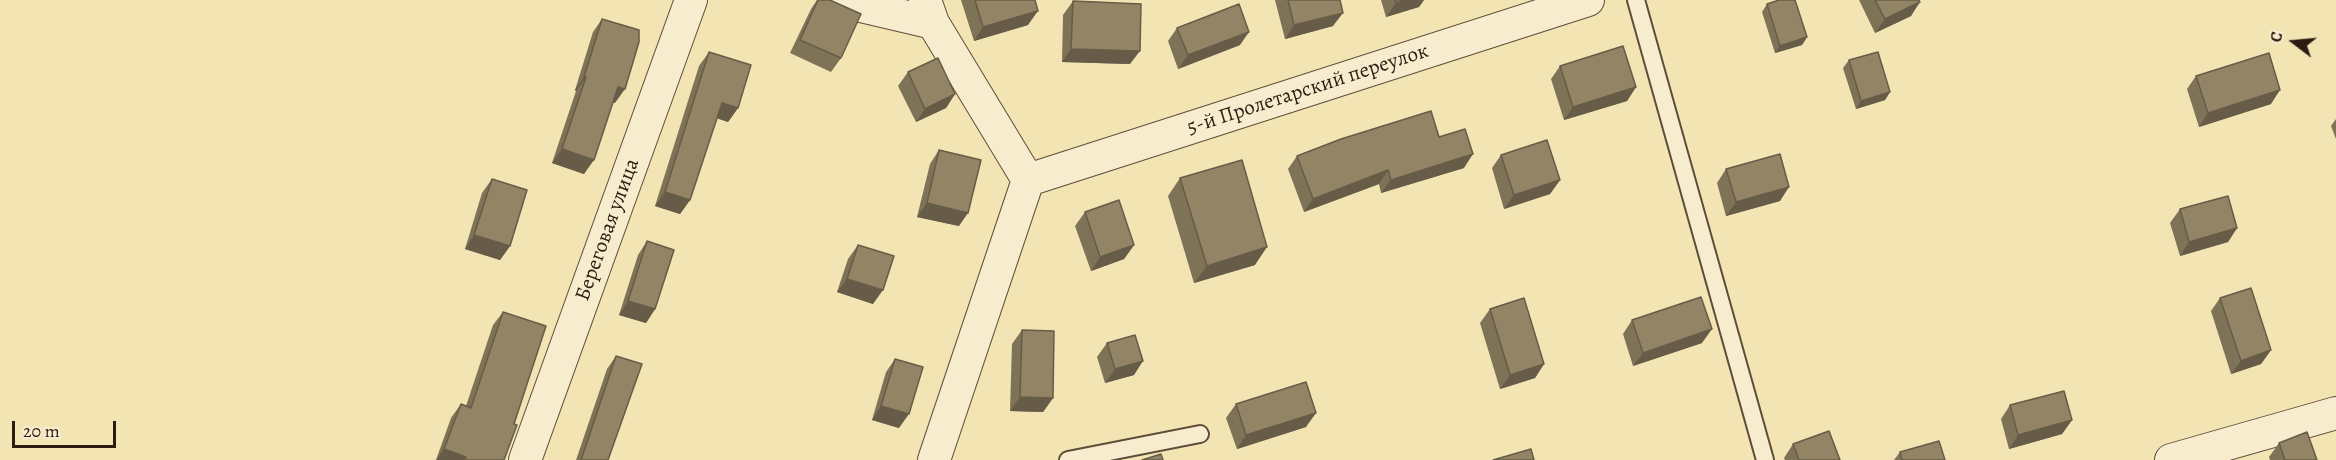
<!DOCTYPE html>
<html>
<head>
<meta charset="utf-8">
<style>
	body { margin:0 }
	#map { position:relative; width:2336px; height:460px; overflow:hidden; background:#f3e4b4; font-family:Alegreya,serif }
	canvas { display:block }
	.north { position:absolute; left:2264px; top:12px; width:60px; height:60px; -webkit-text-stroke:4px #f7edce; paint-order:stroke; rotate:286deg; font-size:16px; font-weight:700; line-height:24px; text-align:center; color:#2c1b10 }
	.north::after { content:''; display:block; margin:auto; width:21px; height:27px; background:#2c1b10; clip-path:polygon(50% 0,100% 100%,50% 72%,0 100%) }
	.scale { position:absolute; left:12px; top:421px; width:104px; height:27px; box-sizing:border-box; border:3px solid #2c1b10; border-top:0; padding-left:8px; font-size:18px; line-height:21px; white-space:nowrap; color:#2c1b10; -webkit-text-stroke:4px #f7edce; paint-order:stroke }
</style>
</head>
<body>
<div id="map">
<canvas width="2336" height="460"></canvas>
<div class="north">С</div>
<div class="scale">20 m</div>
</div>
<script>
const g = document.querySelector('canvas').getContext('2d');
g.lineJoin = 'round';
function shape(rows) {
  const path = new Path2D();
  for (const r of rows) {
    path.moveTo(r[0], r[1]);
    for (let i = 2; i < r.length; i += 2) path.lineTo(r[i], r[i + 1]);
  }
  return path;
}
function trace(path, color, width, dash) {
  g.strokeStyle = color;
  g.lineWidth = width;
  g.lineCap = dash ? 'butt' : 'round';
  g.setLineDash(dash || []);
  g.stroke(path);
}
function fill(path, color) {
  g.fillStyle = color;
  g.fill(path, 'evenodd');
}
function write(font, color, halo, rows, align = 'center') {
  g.font = font + ' Alegreya,serif';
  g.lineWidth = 4.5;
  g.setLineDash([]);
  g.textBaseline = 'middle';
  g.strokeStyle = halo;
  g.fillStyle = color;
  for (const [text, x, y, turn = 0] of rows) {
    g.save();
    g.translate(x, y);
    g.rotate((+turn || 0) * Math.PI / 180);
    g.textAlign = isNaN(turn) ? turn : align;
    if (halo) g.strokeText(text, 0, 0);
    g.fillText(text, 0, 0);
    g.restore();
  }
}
const lane = shape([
	[1636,0,1765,460],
	[1068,460,1200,434]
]);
const street = shape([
	[835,0,933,23],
	[925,0,933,23,1028,180,934,460],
	[1028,180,1588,0],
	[525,460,691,0],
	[2171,460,2336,413]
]);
trace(lane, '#5e4d39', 20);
trace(street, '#5e4d39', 34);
trace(lane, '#f7edce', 16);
trace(street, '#f7edce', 32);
fill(shape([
	[817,0,830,0,841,58,831,72,790,53,811,9],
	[961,0,1035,0,1028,25,974,41],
	[1275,0,1340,0,1333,26,1285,39],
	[1381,0,1424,0,1419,7,1386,17],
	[1859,0,1919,0,1911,16,1875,33],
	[1073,1,1130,64,1062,62,1063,15],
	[1767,4,1807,37,1802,45,1775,53,1762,12],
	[602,19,615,103,613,102,584,174,552,163,576,91,575,90,593,32],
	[1177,28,1240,45,1178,69,1168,41],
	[709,52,738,108,728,122,717,118,690,200,680,214,655,206,699,66],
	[1849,60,1890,92,1885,100,1856,109,1843,68],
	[1560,66,1636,87,1627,101,1564,120,1551,79],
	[908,72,955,94,946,108,916,122,898,86],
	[2196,76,2271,104,2199,127,2187,89],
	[2336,119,2336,139,2331,126],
	[1439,137,1464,168,1381,193,1379,184,1304,212,1288,169,1297,156],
	[939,150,959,226,917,217,930,164],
	[1501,155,1560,180,1550,194,1504,209,1492,168],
	[1726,169,1780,201,1726,216,1717,183],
	[1180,178,1255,265,1194,283,1168,196],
	[492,179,510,246,500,260,465,249,482,193],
	[2180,209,2237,228,2228,242,2180,256,2170,223],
	[1085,212,1134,245,1124,259,1091,271,1075,226],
	[647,241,655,309,646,323,619,315,638,255],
	[858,245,873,304,837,292,848,259],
	[2220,298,2271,350,2261,364,2231,374,2211,311],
	[1490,309,1544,364,1535,378,1500,389,1480,323],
	[503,312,514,424,504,460,436,460,451,418,461,404,466,406,493,325],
	[1632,320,1702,343,1633,366,1623,334],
	[1022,330,1053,398,1043,412,1010,411,1012,344],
	[1107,343,1134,375,1105,383,1097,357],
	[616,356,608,460,576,460,607,369],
	[895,359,899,428,872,420,886,372],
	[1236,404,1306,427,1237,449,1226,418],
	[2010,405,2072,420,2062,434,2009,449,2001,419],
	[2279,443,2317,460,2270,460,2269,457],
	[1793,444,1840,460,1785,460,1784,458],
	[1900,452,1945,460,1894,460]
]), '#7e7257');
fill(shape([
	[1406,0,1424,0,1419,7,1386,17,1396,3],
	[1920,2,1911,16,1875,33,1885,19],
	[1038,11,1028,25,974,41,983,27],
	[1343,13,1333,26,1285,39,1294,25],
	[1249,32,1240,45,1178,69,1188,55],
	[1807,37,1802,45,1775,53,1780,46],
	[1071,49,1140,51,1130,64,1062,62],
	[584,77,586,77,576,91,575,90],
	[618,87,625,89,615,103,609,101],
	[1636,87,1627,101,1564,120,1573,107],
	[2280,90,2271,104,2199,127,2208,113],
	[1890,92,1885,100,1856,109,1861,101],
	[955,94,946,108,916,122,925,109],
	[722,103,738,108,728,122,713,117],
	[562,149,594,160,584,174,552,163],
	[1473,154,1464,168,1381,193,1391,180],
	[1388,170,1379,184,1304,212,1313,199],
	[1560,180,1550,194,1504,209,1514,195],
	[1789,187,1780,201,1726,216,1736,202],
	[665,192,690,200,680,214,655,206],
	[927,203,968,213,959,226,917,217],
	[2237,228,2228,242,2180,256,2189,242],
	[474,235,510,246,500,260,465,249],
	[1134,245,1124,259,1091,271,1100,257],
	[1267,247,1255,265,1194,283,1207,266],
	[847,279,883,290,873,304,837,292],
	[628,301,655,309,646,323,619,315],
	[1712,329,1702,343,1633,366,1643,353],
	[2271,350,2261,364,2231,374,2241,361],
	[1143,361,1134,375,1105,383,1115,369],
	[1544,364,1535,378,1500,389,1510,375],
	[1020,397,1053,398,1043,412,1010,411],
	[881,406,909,414,899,428,872,420],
	[1316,413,1306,427,1237,449,1246,435],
	[2072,420,2062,434,2009,449,2018,435],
	[444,449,466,457,464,460,436,460]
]), '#675c47');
const building = shape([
	[818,0,830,0,861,14,841,58,800,40,818,0],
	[975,0,1035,0,1038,11,983,27,975,0],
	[1288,0,1340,0,1343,13,1294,25,1288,0],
	[1395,0,1406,0,1396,3,1395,0],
	[1779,0,1795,0,1807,37,1780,46,1767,4,1779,0],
	[1875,0,1919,0,1920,2,1885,19,1875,0],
	[1073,1,1141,4,1140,51,1071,49,1073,1],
	[1239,4,1249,32,1188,55,1177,28,1239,4],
	[602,19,639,30,639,42,625,89,618,87,594,160,562,149,586,77,584,77,602,19],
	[1623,46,1636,87,1573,107,1560,66,1623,46],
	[709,52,751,65,738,108,722,103,690,200,665,192,709,52],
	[1878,52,1890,92,1861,101,1849,60,1878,52],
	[2269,53,2280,90,2208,113,2196,76,2269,53],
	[938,58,955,94,925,109,908,72,938,58],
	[1431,111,1439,137,1465,129,1473,154,1391,180,1388,170,1313,199,1297,156,1341,139,1431,111],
	[1547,140,1560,180,1514,195,1501,155,1547,140],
	[939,150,981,160,968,213,927,203,939,150],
	[1780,154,1789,187,1736,202,1726,169,1780,154],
	[1242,160,1267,247,1207,266,1180,178,1242,160],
	[492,179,527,190,510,246,474,235,492,179],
	[2228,196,2237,228,2189,242,2180,209,2228,196],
	[1119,200,1134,245,1100,257,1085,212,1119,200],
	[647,241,674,250,655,309,628,301,647,241],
	[858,245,894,256,883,290,847,279,858,245],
	[2251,288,2271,350,2241,361,2220,298,2251,288],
	[1701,297,1712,329,1643,353,1632,320,1701,297],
	[1524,298,1544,364,1510,375,1490,309,1524,298],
	[503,312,546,326,514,424,517,425,504,460,465,460,466,457,444,449,461,404,471,408,503,312],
	[1022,330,1054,331,1053,398,1020,397,1022,330],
	[1135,335,1143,361,1115,369,1107,343,1135,335],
	[616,356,642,364,608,460,581,460,616,356],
	[895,359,923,367,909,414,881,406,895,359],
	[1306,382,1316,413,1246,435,1236,404,1306,382],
	[2064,391,2072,420,2018,435,2010,405,2064,391],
	[1829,431,1840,460,1799,460,1793,444,1829,431],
	[2307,432,2317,460,2285,460,2279,443,2307,432],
	[1939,441,1945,460,1902,460,1900,452,1939,441],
	[1531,449,1534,460,1493,460,1531,449],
	[1161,454,1163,460,1142,460,1161,454]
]);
fill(building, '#938465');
trace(building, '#675c47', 1.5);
write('21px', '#2c1b10', '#f7edce', [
	["5-й Пролетарский переулок",1308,90,-18],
	["Береговая улица",608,230,-70]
]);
</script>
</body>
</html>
